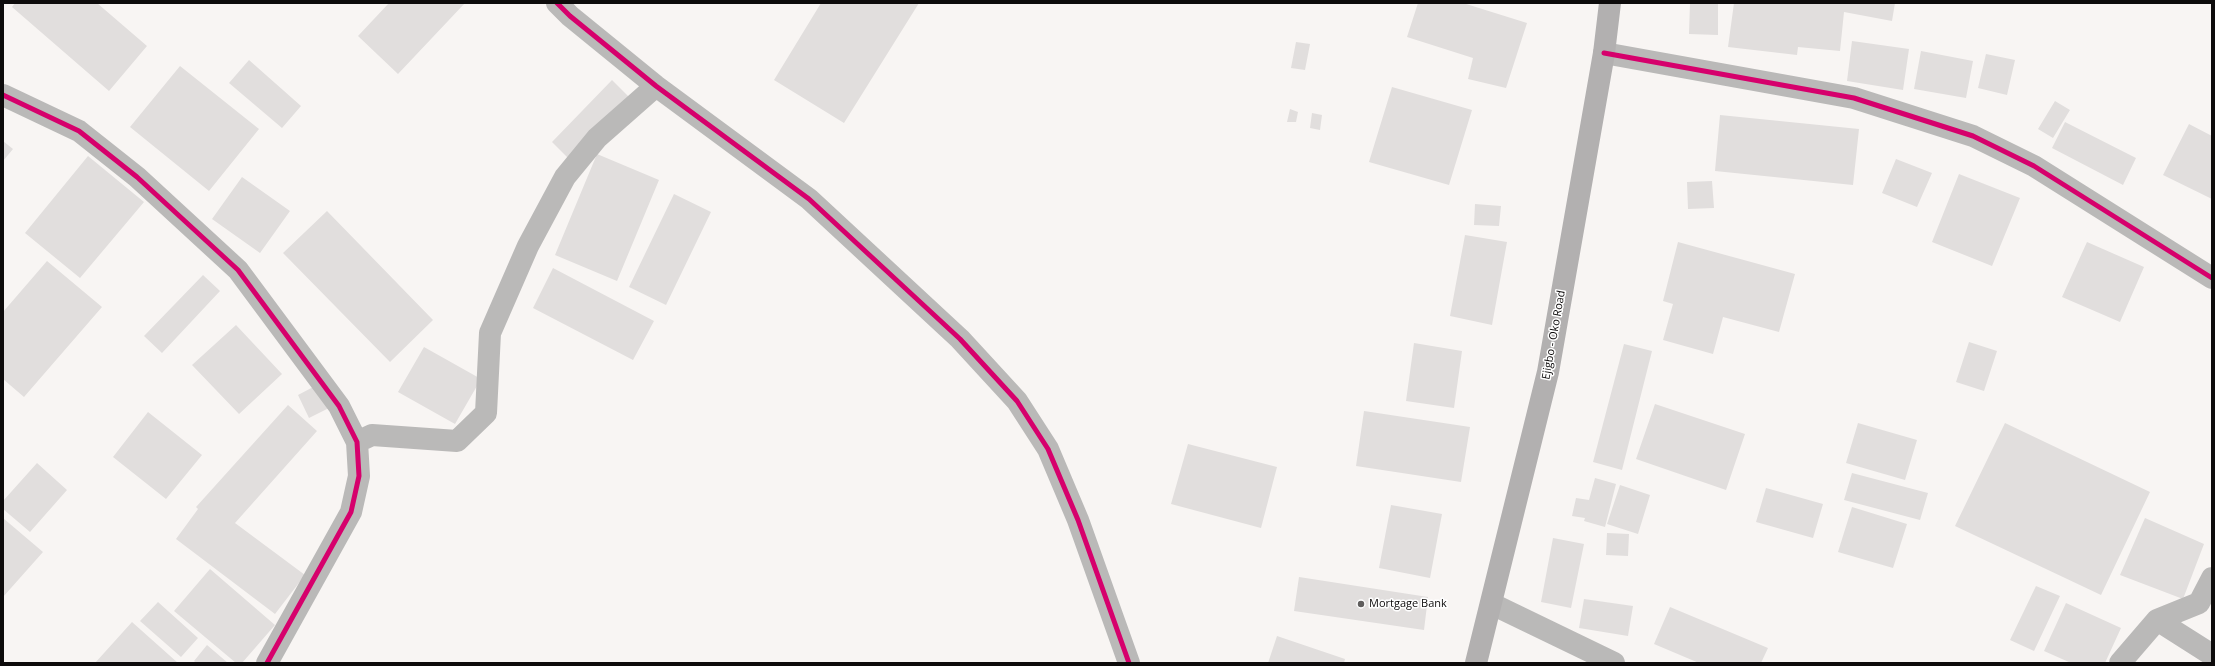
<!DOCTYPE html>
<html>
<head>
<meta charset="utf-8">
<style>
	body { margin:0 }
	#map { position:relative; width:2215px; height:666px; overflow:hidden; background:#f8f5f3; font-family:"Open Sans",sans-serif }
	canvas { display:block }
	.frame { position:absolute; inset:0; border:4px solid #0d0b0b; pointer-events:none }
</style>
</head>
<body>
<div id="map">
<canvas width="2215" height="666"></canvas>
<div class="frame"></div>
</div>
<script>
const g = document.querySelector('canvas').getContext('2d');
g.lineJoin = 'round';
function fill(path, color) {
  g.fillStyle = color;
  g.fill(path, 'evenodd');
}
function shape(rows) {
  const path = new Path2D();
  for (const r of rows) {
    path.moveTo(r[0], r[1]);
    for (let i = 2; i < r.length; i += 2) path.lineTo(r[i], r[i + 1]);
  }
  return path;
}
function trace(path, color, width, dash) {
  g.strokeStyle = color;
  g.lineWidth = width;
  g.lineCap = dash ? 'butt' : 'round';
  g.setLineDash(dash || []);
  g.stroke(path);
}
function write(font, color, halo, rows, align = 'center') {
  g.font = font + ' "Open Sans",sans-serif';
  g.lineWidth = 3;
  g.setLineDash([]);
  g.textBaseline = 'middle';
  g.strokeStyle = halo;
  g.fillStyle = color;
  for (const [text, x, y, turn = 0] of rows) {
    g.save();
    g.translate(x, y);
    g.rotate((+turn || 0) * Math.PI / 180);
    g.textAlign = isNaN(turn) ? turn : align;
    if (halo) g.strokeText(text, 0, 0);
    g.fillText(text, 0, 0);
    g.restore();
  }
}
fill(shape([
	[15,3,97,3,147,46,109,91,12,7],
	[389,3,465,3,398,74,358,36],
	[821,3,919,3,844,123,774,80],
	[1418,3,1463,3,1527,23,1506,88,1468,79,1473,58,1407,37],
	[1690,3,1718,3,1718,35,1689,34],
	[1734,3,1895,3,1892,21,1844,12,1840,51,1798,47,1797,55,1728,47],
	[1852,41,1909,49,1903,90,1847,81],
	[1296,42,1310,44,1305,70,1291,68],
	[1921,51,1973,61,1966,98,1914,89],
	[1986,54,2015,60,2007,95,1978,88],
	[249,60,301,106,282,128,229,83],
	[180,66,259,129,209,191,130,127],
	[612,80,630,98,570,160,552,142],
	[1392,87,1472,110,1449,185,1369,162],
	[2055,101,2070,110,2053,138,2038,129],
	[1290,109,1298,112,1296,122,1287,122],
	[1312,113,1322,115,1320,130,1310,128],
	[1720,115,1859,129,1853,185,1715,171],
	[2065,122,2136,158,2123,185,2052,148],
	[2189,124,2212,136,2212,199,2163,175],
	[3,141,13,149,3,161],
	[597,154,659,180,617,281,555,255],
	[88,156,144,202,80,278,25,233],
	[1896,159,1932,173,1917,207,1882,193],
	[1959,174,2020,198,1992,266,1932,242],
	[242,177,290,211,260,253,212,219],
	[1712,181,1714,208,1688,209,1687,182],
	[674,194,711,212,666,305,629,287],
	[1475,204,1501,206,1499,226,1474,225],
	[327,211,433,320,390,362,283,253],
	[1465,235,1507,242,1492,325,1450,316],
	[1678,242,1795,274,1779,332,1723,317,1713,354,1663,340,1673,304,1663,301],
	[2087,242,2144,267,2120,322,2062,297],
	[47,261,102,307,24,397,3,379,3,312],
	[553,268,654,321,633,360,533,308],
	[203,275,220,291,162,353,144,336],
	[236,325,282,374,239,414,192,365],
	[1969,342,1997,351,1984,391,1956,382],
	[1414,343,1462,351,1454,408,1406,401],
	[1624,344,1652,351,1622,470,1593,462],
	[424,347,481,379,455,424,398,392],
	[317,385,329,408,309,418,298,395],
	[1655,404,1745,434,1726,490,1636,459],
	[288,405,317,431,235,523,305,575,275,614,176,539,198,509,196,507],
	[1364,411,1470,427,1461,482,1356,466],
	[148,412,202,455,166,499,113,457],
	[1858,423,1917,440,1905,480,1846,463],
	[2005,423,2150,492,2101,595,1955,526],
	[1188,444,1277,467,1261,528,1171,504],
	[37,463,67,490,30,532,3,509,3,501],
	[1852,473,1928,493,1920,520,1844,500],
	[1595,478,1616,484,1605,527,1584,521,1585,518,1572,516,1576,498,1589,500],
	[1620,485,1650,495,1638,534,1607,524],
	[1766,488,1823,504,1813,538,1756,522],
	[1391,505,1442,514,1430,578,1379,568],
	[1852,507,1907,524,1893,568,1838,552],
	[3,518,43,552,3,597],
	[2145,518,2204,544,2183,599,2120,575],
	[1607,533,1629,534,1628,556,1606,555],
	[1553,538,1584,544,1571,608,1541,602],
	[210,569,275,625,242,663,236,663,174,611],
	[1299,577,1428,597,1424,630,1294,611],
	[2036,586,2060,596,2034,651,2010,640],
	[1584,599,1633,606,1628,636,1579,628],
	[158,602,198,638,181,657,140,621],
	[2066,603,2121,628,2105,663,2071,663,2044,651],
	[1670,607,1768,648,1761,663,1699,663,1654,644],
	[132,622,178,663,95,663],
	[1277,636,1345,659,1344,663,1268,663],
	[207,645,228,663,196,663,194,661]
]), '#e1dedd');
trace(shape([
	[557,3,570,16,656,86,809,199,960,339,1017,401,1048,449,1078,520,1129,663],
	[1604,53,1854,98,1973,136,2034,166,2212,278],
	[3,95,79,131,137,177,238,270,339,406,357,442,359,476,351,512,267,663],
	[357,442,372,435,457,441,486,413,490,333,528,246,565,177,597,138,656,86],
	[1492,604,1614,663],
	[2157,620,2212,655],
	[2120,663,2157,620,2199,603,2212,578]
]), '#bab9b8', 22);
trace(shape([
	[1476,663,1548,372,1604,53,1610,3]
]), '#b2b0b0', 22);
trace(shape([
	[557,3,570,16,656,86,809,199,960,339,1017,401,1048,449,1078,520,1129,663],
	[1604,53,1854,98,1973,136,2034,166,2212,278],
	[3,95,79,131,137,177,238,270,339,406,357,442,359,476,351,512,267,663]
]), '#d6006c', 5);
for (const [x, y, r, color] of [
	[1361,604,4,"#5f5d5c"]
]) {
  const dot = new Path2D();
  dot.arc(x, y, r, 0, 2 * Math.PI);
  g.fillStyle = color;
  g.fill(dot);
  trace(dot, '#fff', 1.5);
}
write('11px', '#0d0b0b', '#fff', [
	["Ejigbo - Oko Road",1554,335,-80]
]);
write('11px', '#0d0b0b', '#fff', [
	["Mortgage Bank",1369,604]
], 'left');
</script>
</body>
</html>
